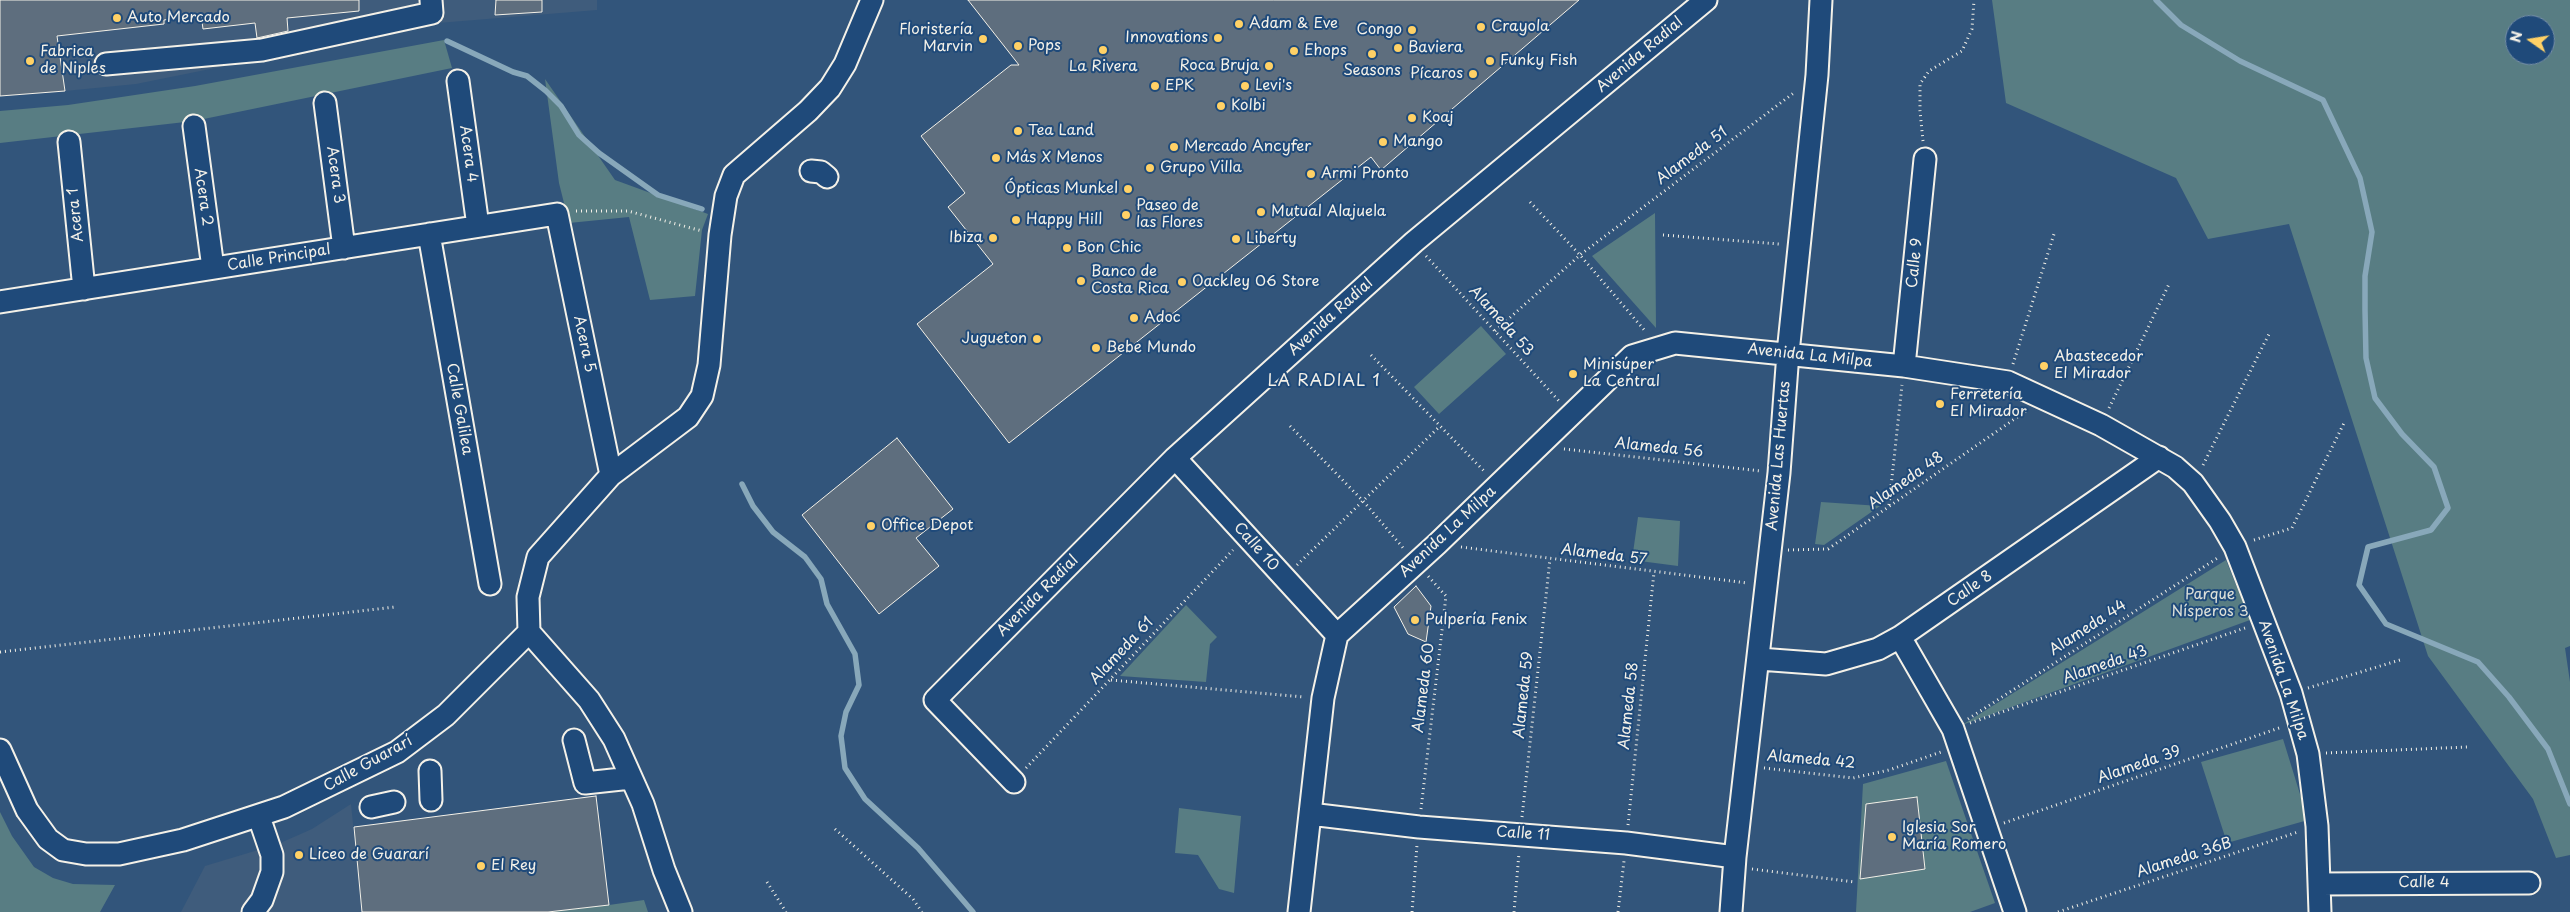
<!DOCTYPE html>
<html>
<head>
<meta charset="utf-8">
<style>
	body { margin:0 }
	#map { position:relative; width:2570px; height:912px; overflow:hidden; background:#32557b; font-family:"Playpen Sans",sans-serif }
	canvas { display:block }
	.north { position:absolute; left:2505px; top:15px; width:50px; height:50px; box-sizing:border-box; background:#1f4a7a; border:1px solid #748da6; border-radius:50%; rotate:283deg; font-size:14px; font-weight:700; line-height:20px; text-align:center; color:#f4f1e8 }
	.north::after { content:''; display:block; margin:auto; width:18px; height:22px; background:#ffd166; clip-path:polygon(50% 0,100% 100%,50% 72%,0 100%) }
</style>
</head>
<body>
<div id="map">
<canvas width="2570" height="912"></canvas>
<div class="north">N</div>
</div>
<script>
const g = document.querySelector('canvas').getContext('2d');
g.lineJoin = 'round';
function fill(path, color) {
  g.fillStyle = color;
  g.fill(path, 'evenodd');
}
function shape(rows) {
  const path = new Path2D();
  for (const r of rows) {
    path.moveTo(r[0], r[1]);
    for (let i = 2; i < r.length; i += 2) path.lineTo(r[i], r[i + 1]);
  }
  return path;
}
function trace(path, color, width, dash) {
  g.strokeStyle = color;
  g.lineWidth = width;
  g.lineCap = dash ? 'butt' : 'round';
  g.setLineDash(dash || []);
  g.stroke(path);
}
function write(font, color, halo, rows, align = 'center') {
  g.font = font + ' "Playpen Sans",sans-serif';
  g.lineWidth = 4;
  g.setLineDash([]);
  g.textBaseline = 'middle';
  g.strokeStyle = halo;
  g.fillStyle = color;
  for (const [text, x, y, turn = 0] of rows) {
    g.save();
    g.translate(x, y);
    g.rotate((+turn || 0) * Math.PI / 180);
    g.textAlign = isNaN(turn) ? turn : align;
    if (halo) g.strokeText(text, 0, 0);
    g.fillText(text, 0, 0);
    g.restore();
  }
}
fill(shape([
	[53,0,597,0,597,10,438,23,136,84,65,91],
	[351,804,362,912,181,912,205,866,278,844,312,829]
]), '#3f5c7c');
fill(shape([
	[1992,0,2570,0,2570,646,2565,648,2570,682,2570,855,2556,858,2533,799,2428,656,2289,224,2208,239,2176,178,2006,103],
	[2515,25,2545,25,2545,55,2515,55],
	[444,40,452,68,194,121,0,143,0,111,68,105,195,86],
	[545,79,615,180,708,214,702,230,695,296,650,300,629,217,569,223,559,183],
	[1655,213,1656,328,1592,256],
	[1481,326,1506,354,1439,414,1414,387],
	[1821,502,1880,506,1824,545,1815,544],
	[1638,517,1680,521,1678,566,1632,560],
	[2226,560,2250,620,1962,725],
	[1186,605,1217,637,1210,644,1206,682,1120,676],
	[2283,739,2308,820,2227,843,2201,762],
	[1946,761,1995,903,1970,912,1856,912,1863,784],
	[1917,797,1924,869,1860,879,1866,805],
	[1179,808,1241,816,1234,893,1219,889,1198,855,1175,853],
	[0,812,12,836,34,867,53,878,73,884,115,885,100,912,0,912],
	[644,900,648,912,548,912,609,905]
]), '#587d83');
trace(shape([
	[2156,0,2181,25,2240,61,2323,100,2360,178,2372,232,2365,276,2365,310,2366,358,2375,398,2402,434,2434,467,2448,508,2431,530,2368,547,2359,585,2386,624,2478,662,2509,697,2548,749,2570,804],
	[447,41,513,72,527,76,546,91,561,106,579,135,599,153,658,195,702,209],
	[742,484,753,506,773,532,805,557,821,579,827,604,855,654,859,685,846,712,841,736,845,768,865,799,918,848,973,912]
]), '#88a8ba', 5.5);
const building = shape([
	[0,0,359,0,359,11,287,18,288,31,257,38,255,23,203,29,201,14,164,20,164,24,57,36,65,91,0,96,0,0],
	[496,0,542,0,542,12,495,15,496,0],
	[968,0,1579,0,1381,170,1371,157,1009,443,917,324,993,264,948,207,965,193,921,136,1011,65,1019,65,968,0],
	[897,438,953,509,916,538,939,566,879,614,802,515,897,438],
	[1416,586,1431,606,1426,642,1408,634,1394,607,1416,586],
	[596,796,609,905,548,912,362,912,354,827,596,796],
	[1917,797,1925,869,1860,879,1866,804,1917,797]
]);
fill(building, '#5e6e7e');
trace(building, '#f4f1e8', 1);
const minor = shape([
	[106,64,262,50,432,13,431,0],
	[458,81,478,226],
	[325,103,344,248],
	[194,126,213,268],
	[69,142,84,289],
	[811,171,821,172,827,177],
	[429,234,490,584],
	[0,302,557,214,611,475],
	[1904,366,1925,159],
	[1175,458,1337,635],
	[529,632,528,597,538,557,611,475,688,417,702,396,709,365,720,235,726,196,734,175,808,111,830,88,845,64,872,0],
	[529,632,589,700,614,739,643,804,664,870,681,912],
	[1900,637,1953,729,2015,912],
	[1759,659,1826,664,1878,649,1900,637,2159,457],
	[574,740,585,783,631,778],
	[0,750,27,810,48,839,63,850,86,854,119,854,183,840,284,807,397,752,446,715,529,632],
	[430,771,431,800],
	[1014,782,935,700,1175,458,1414,242,1706,0],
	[371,807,394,802],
	[1310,814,1419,827,1626,843,1735,857],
	[2319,884,2529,883],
	[253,912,262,900,272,872,272,855,259,817],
	[1299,912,1323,698,1337,635,1437,544,1632,356,1675,343,1904,366,2008,382,2101,425,2175,467,2193,483,2220,521,2235,547,2291,693,2308,754,2317,826,2320,912],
	[1731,912,1735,857,1779,473,1788,353,1817,75,1821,0]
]);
trace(minor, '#f4f1e8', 25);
trace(shape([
	[1923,141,1920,111,1920,84,1929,71,1962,51,1972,29,1974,0],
	[1530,202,1580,255,1646,332],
	[576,211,628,211,702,231],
	[1663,235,1779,244],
	[1426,256,1559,401],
	[1495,331,1580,255,1795,92],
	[1371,355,1484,471],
	[2013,364,2054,234],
	[2109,408,2170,282],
	[1290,426,1364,502,1404,549],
	[1564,449,1761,471],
	[2203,465,2269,334],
	[1889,505,1902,385],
	[2254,540,2292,528,2345,421],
	[1461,547,1747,583],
	[1788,550,1828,549,2026,411],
	[1297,565,1439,427],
	[0,652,395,607],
	[1111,680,1304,697],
	[2308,688,2400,660],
	[1968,719,2219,557],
	[1970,723,2245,628],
	[2326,753,2467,747],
	[1026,768,1233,550],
	[1764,768,1853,778,1889,770,1941,752],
	[1421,809,1446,596,1428,576],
	[1522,817,1550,559],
	[2004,823,2282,727],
	[1628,825,1654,572],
	[835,829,913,899,922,912],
	[1752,869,1855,882],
	[767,882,786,912],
	[1412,912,1417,845],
	[1514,912,1519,853],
	[1618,912,1624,861],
	[2058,912,2298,832]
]), '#f4f1e8', 3, [1, 4]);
trace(minor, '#1f4a7a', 21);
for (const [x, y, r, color] of [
	[117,18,5,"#ffd166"],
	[1239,24,5,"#ffd166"],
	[1481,27,5,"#ffd166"],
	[1412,30,5,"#ffd166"],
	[1218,38,5,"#ffd166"],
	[983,39,5,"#ffd166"],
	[1018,46,5,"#ffd166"],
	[1398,48,5,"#ffd166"],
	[1103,50,5,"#ffd166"],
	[1294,51,5,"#ffd166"],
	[1372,54,5,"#ffd166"],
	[30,61,5,"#ffd166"],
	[1490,61,5,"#ffd166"],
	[1269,66,5,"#ffd166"],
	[1473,74,5,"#ffd166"],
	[1155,86,5,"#ffd166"],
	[1245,86,5,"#ffd166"],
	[1221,106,5,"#ffd166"],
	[1412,118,5,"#ffd166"],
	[1018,131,5,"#ffd166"],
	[1383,142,5,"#ffd166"],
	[1174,147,5,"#ffd166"],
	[996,158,5,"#ffd166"],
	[1150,168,5,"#ffd166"],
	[1311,174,5,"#ffd166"],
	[1128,189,5,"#ffd166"],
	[1261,212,5,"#ffd166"],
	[1126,215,5,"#ffd166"],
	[1016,220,5,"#ffd166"],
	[993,238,5,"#ffd166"],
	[1236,239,5,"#ffd166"],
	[1067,248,5,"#ffd166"],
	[1081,281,5,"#ffd166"],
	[1182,282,5,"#ffd166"],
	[1134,318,5,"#ffd166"],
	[1037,339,5,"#ffd166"],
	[1096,348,5,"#ffd166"],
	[2044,366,5,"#ffd166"],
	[1573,374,5,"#ffd166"],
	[1940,404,5,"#ffd166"],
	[871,526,5,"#ffd166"],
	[1415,620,5,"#ffd166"],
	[1892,837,5,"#ffd166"],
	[299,855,5,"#ffd166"],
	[481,866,5,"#ffd166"]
]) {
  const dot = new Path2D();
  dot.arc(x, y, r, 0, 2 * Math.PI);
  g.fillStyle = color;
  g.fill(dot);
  trace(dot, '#1f4a7a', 2);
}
write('15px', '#f4f1e8', '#1f4a7a', [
	["Auto Mercado",127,18],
	["Adam & Eve",1249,24],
	["Crayola",1491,27],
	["Floristería",973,30,"right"],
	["Marvin",973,47,"right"],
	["Congo",1402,30,"right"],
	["Innovations",1208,38,"right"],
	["Pops",1028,46],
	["Baviera",1408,48],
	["Ehops",1304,51],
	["Fabrica",40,52],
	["de Niples",40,69],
	["Funky Fish",1500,61],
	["Roca Bruja",1259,66,"right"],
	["La Rivera",1103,67,"center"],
	["Seasons",1372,71,"center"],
	["Pícaros",1463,74,"right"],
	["EPK",1165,86],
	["Levi's",1255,86],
	["Kolbi",1231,106],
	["Koaj",1422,118],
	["Tea Land",1028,131],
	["Mango",1393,142],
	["Mercado Ancyfer",1184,147],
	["Más X Menos",1006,158],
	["Grupo Villa",1160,168],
	["Armi Pronto",1321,174],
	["Ópticas Munkel",1118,189,"right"],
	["Paseo de",1136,206],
	["las Flores",1136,223],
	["Mutual Alajuela",1271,212],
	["Happy Hill",1026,220],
	["Ibiza",983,238,"right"],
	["Liberty",1246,239],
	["Bon Chic",1077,248],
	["Banco de",1091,272],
	["Costa Rica",1091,289],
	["Oackley 06 Store",1192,282],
	["Adoc",1144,318],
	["Jugueton",1027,339,"right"],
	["Bebe Mundo",1106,348],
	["Abastecedor",2054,357],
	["El Mirador",2054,374],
	["Minisúper",1583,365],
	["La Central",1583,382],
	["Ferretería",1950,395],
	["El Mirador",1950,412],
	["Office Depot",881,526],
	["Pulpería Fenix",1425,620],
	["Iglesia Sor",1902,828],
	["María Romero",1902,845],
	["Liceo de Guararí",309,855],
	["El Rey",491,866]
], 'left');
write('15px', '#f4f1e8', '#1f4a7a', [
	["Avenida Radial",1640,55,-40],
	["Acera 4",468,154,82],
	["Alameda 51",1692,156,-37],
	["Acera 3",335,175,82],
	["Acera 2",203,197,82],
	["Acera 1",76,215,-96],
	["Calle Principal",279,258,-9],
	["Calle 9",1915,263,-84],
	["Avenida Radial",1331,317,-42],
	["Alameda 53",1501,321,48],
	["Acera 5",584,344,78],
	["Avenida La Milpa",1810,356,6],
	["Calle Galilea",459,409,80],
	["Alameda 56",1659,448,6],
	["Avenida Las Huertas",1779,456,-85],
	["Alameda 48",1906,481,-35],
	["Avenida La Milpa",1448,532,-43],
	["Calle 10",1256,547,48],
	["Alameda 57",1604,555,7],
	["Calle 8",1970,589,-35],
	["Avenida Radial",1038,596,-45],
	["Alameda 44",2088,628,-33],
	["Alameda 61",1122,651,-47],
	["Alameda 43",2105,665,-19],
	["Avenida La Milpa",2283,680,71],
	["Alameda 60",1424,688,-83],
	["Alameda 59",1524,695,-84],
	["Alameda 58",1629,706,-84],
	["Alameda 42",1811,760,5],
	["Calle Guararí",368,764,-29],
	["Alameda 39",2139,765,-19],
	["Calle 11",1523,834,4],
	["Alameda 36B",2184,858,-18],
	["Calle 4",2424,883]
]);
write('15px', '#dde0d9', '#1f4a7a', [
	["Parque",2210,595],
	["Nísperos 3",2210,612]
]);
g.letterSpacing = '1px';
write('16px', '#f4f1e8', '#1f4a7a', [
	["LA RADIAL 1",1324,382]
]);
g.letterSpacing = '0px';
</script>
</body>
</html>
